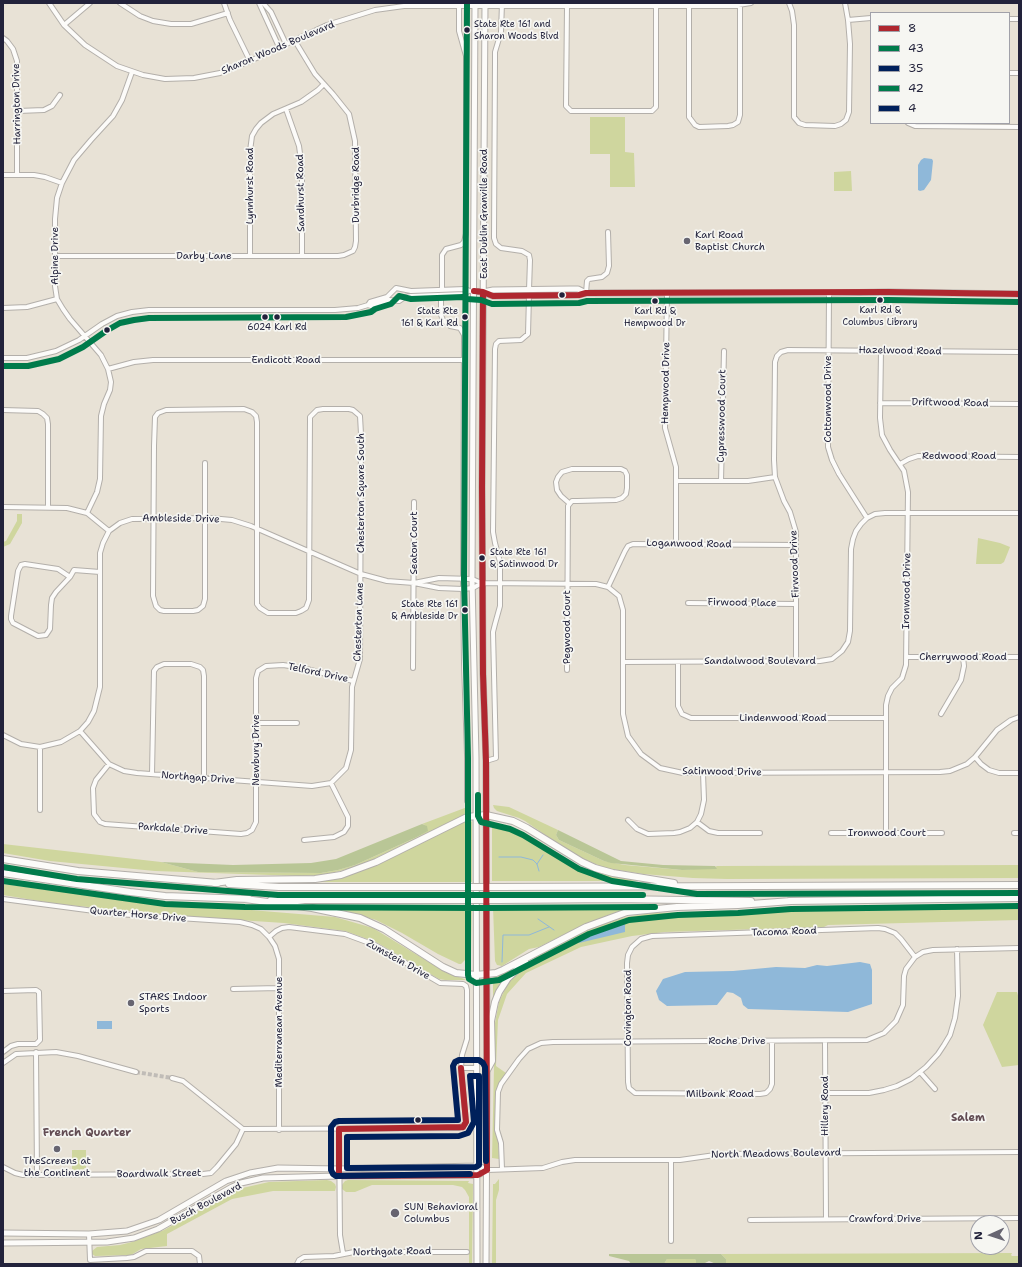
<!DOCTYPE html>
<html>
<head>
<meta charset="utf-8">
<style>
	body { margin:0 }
	#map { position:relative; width:1022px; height:1267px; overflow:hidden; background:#e8e2d6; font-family:"Shantell Sans",sans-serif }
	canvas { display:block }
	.frame { position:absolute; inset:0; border:4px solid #22223b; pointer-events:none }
	.legend { position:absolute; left:870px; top:12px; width:140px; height:112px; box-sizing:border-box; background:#f6f6f2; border:1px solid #a1a1a9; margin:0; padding:5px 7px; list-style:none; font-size:12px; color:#22223b }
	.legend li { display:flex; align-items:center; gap:8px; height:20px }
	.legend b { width:20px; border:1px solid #a1a1a9 }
	.north { position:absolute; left:970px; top:1215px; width:40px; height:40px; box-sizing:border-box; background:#f6f6f2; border:1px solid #a1a1a9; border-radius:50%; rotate:267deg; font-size:11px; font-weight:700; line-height:16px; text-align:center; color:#22223b }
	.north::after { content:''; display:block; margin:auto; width:14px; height:18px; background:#676571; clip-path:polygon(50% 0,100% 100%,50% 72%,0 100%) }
</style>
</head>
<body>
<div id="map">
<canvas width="1022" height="1267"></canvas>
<div class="frame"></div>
<ul class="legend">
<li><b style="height:5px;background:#af272f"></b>8</li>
<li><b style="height:5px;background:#007b4b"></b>43</li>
<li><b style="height:5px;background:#00205b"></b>35</li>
<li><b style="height:5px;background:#007b4b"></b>42</li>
<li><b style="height:5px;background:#00205b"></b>4</li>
</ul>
<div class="north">N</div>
</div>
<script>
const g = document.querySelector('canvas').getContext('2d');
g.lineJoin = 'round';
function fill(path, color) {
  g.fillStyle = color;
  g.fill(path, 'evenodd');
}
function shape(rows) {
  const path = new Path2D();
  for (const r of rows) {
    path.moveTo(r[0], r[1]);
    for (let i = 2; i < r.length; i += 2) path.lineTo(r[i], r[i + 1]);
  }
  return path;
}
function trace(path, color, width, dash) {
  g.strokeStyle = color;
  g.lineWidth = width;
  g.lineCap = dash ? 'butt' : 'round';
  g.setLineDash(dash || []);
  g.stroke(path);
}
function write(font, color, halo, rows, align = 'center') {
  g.font = font + ' "Shantell Sans",sans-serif';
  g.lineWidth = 3.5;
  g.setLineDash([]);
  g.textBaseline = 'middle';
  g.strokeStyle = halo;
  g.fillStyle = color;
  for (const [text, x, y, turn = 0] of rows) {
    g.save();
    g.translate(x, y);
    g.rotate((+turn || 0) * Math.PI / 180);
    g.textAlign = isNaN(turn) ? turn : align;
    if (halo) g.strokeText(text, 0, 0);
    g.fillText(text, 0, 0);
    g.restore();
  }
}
fill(shape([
	[590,117,625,117,625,152,634,153,635,187,610,187,610,154,590,154],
	[851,171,852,191,834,191,834,172],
	[17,514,22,514,22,523,10,544,3,547,3,542,6,541,17,521],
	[978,538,1000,543,1010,547,1004,562,1001,564,976,564],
	[493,805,509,807,558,830,556,835,559,840,604,861,625,865,682,870,717,867,715,866,1019,865,1019,878,727,879,693,878,643,874,605,868,584,859,570,852,525,821,519,818,497,811,494,808],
	[470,806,464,815,374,859,352,868,323,875,299,876,155,871,50,861,3,853,3,844,161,862,198,872,321,873,338,870,355,865,417,837,427,831,425,825,422,824],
	[466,821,471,821,472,822,472,882,320,882,320,880,368,867],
	[492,823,497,824,500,827,511,827,519,830,566,861,589,871,612,876,642,880,642,881,492,881],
	[3,884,118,899,335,917,373,928,445,972,467,980,445,980,439,979,376,942,345,931,284,923,193,917,57,904,3,895],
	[961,906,1019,906,1019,920,828,925,824,927,665,932,632,936,581,947,526,973,507,994,498,1020,496,1066,506,1073,497,1088,496,1093,499,1159,492,1158,495,1023,499,1002,508,983,517,972,537,956,553,947,588,930,609,922,626,917,650,913],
	[493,907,645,907,611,914,583,925,539,947,529,949,502,966,497,965,495,961],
	[333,908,472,908,471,957,468,957,461,964,459,964,438,954,402,933,376,920],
	[510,970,511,971,493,999,493,978],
	[997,992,1017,992,1019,999,1019,1065,1002,1067,983,1025],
	[86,1150,86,1168,84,1168,84,1170,74,1170,72,1169,72,1150],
	[499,1179,499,1190,496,1200,496,1264,492,1264,493,1184,495,1184],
	[327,1180,331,1181,335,1184,336,1187,335,1191,273,1191,232,1199,167,1234,167,1246,141,1249,131,1255,95,1256,92,1254,92,1251,97,1247,120,1245,132,1242,164,1230,238,1189,269,1182],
	[348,1180,469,1181,468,1183,473,1184,472,1264,469,1264,469,1197,465,1190,462,1187,453,1185,372,1185,355,1192,346,1192,342,1189,342,1185,345,1181],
	[1012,1253,1011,1255,1012,1256,1019,1256,1019,1264,726,1264,726,1259,721,1254],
	[667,1259,694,1259,696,1260,696,1264,664,1264]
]), '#cfd69e');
fill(shape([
	[422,824,427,826,428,831,417,837,355,865,338,870,321,873,198,872,161,862,233,865,311,863,336,859],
	[558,830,621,861,663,865,715,866,717,869,682,870,611,863,604,861,559,840,556,835],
	[609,1254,721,1254,726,1259,726,1264,716,1264,709,1261,703,1264,696,1264,696,1260,694,1259,667,1259,664,1264,631,1264,629,1261,609,1256]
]), '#b9c696');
fill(shape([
	[924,158,932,159,933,161,931,180,924,190,920,191,918,190,918,165,921,160],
	[625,924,625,932,579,943,581,938,586,934,594,935,603,930,608,930],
	[860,962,870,964,872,970,872,1004,848,1012,748,1009,743,1005,741,998,733,993,727,992,717,1005,667,1006,659,1000,656,991,663,979,685,972,733,971,776,967,805,968,817,965,827,966],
	[97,1021,112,1021,112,1029,97,1029]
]), '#8fb8d9');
trace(shape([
	[499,857,521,857,533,860,537,864,539,871],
	[537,864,543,855],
	[538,919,554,930],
	[502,962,503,935,529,935,549,927]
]), '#8fb8d9', 1);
trace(shape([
	[136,1072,172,1078]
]), '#c0bcb7', 4, [4, 2]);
const minor = shape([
	[49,3,64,25,85,45,117,66,143,75,165,79,194,78,220,73,250,61,327,25,375,10,404,6,732,6,751,3],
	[120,3,140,16,153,21,171,24,191,24,228,13],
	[224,3,230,20,250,61],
	[259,3,279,47],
	[263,3,271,12,286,44],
	[502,3,501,32,495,52,495,61,494,238,496,244,501,248,522,251,529,255,530,260,529,290],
	[789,3,792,11,794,25,794,117,799,123,805,125,835,126,841,124,846,120,849,112,850,44,848,20,845,3],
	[567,6,566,106,571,111,652,111,656,107,656,6],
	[689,6,689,117,695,125,699,127,728,126,733,125,738,122,740,115,740,3],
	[1009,19,1019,19],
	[848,20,871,18],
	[64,25,90,3],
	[3,38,7,41,13,49,17,61,17,175],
	[1009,73,1019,73],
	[286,109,299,146,302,168,302,256],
	[18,111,44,110,52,106,60,95],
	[908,123,915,126,1019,127],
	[3,175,34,175,45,177,62,183],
	[55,256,338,256,344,255,353,251,355,247,356,241,355,141,349,114,333,94,315,74,295,41],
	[250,256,250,151,252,136,256,129,261,123,273,114,301,102,318,90,324,84],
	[442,289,442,255,446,249,461,245,464,242,466,234,466,56,459,31,459,3],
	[586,293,587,281,589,279,602,277,607,273,609,266,608,232],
	[667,293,665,428,676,467,676,543],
	[829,293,828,447,832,460,839,474,867,518],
	[441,295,441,315,443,320,450,326,460,328,464,335,463,578,464,663,467,755,467,801],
	[368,305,370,302,387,297,396,288,411,291,465,289,470,291],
	[3,308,27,307,57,299],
	[881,351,880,418,882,435,890,450,904,471,908,492,906,665,902,678,892,688,888,696,886,705,886,833],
	[3,358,27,358,56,351,79,340,102,324,117,316,132,312,149,310,335,310,358,308,368,305,371,306,389,300,399,301,405,297,411,296,465,294,468,291],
	[108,369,134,362,153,360,464,360],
	[880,403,1019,404],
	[3,410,38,411,43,414,47,418,48,424,48,507],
	[205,463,205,599,203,606,198,610,193,611,164,611,160,610,156,606,153,596,154,446,155,417,158,413,166,410,244,409,252,412,256,416,257,422,257,604,260,608,268,613,296,613,301,611,306,608,309,600,310,417,317,410,323,409,349,409,353,410,360,416,361,434,360,659,352,687,351,750,346,768,331,783],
	[900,464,909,459,918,456,1019,457],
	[676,481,748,481,775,477],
	[721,481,724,351],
	[3,507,67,508,87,513,109,531],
	[87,513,97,492,100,479,101,416,104,404,110,390,111,382,108,369,101,355,70,319,63,309,57,299,55,286,55,219,57,198,62,183,74,160,91,140,113,116,122,100,132,72],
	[70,577,58,569,25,564,21,565,18,571,11,616,11,619,13,623,38,636,46,635,50,629,51,605,52,598,56,592,70,577,74,570,100,572],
	[414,583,439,578,472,579,482,583,596,584,608,587,619,596,623,610,623,714,628,736,641,754,660,768,683,773,940,772,950,771,967,764,975,757,997,730,1011,720,1019,717],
	[608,587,625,551,628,546,633,544,796,545],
	[688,603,796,604],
	[907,657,1019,657],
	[796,661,796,532,790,512,784,501,775,477,774,460,775,362,777,356,781,352,788,350,1019,352],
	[623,662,820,661,832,659,842,651,848,642,850,631,851,549,853,539,856,531,861,524,867,518,875,514,885,513,1019,513],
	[678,662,678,706,682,714,691,718,886,718],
	[413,668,414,502],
	[567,670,568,506,572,501,577,501,616,500,622,498,626,494,627,488,627,475,625,471,621,469,572,469,562,472,558,477,556,482,557,490,561,496,569,503],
	[941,714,961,680,964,666,963,657],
	[257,723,297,723],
	[80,731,109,764,124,771,137,773,312,786,331,783],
	[3,735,21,744,40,747,61,742,80,731,88,722,94,711,100,687,100,553,103,543,109,531,120,523,132,519,210,518,232,520,251,526,361,574,387,581,414,583,439,588,463,589,473,588,482,583],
	[40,747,40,810],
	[975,757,981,764,989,770,999,773,1019,773],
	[486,761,496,758,493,632,495,624,500,606,500,562,495,543,493,532,495,349,496,344,499,341,521,340,528,334,529,296],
	[109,764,96,780,93,788,94,814,100,822,105,824,241,834,247,833,252,830,256,822,256,678,258,671,266,666,283,665,303,668,353,681],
	[152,774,154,671,157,667,164,664,191,664,200,667,203,670,204,676,204,778],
	[628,820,637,829,648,834,674,833,680,832,690,828,697,822,701,814,704,800,703,773],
	[697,822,709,831,718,833,760,833],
	[831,833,942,833],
	[1014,833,1019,833],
	[304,840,334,837,344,832,348,826,348,817,331,783],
	[3,899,117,914,240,922,252,925,261,929,269,937,275,946,279,959,279,1130],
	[233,989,279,988],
	[3,991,36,990,39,992,40,1040,36,1044,18,1044,11,1046,3,1052],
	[772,1041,772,1084,770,1089,766,1093,760,1094,635,1093,629,1088,628,1082,627,963,628,955,632,947,641,939,652,936,878,928,885,929,895,933,901,939,915,957],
	[825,1041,826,1219],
	[36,1052,37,1175],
	[3,1063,16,1054,56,1052,78,1056,136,1072],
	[461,1068,477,1068],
	[920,1072,935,1089],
	[172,1078,183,1081,243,1129,459,1128,465,1124,466,1122,461,1068,462,1055,467,1039,467,990,466,986,463,984,440,983,375,945,345,934,289,927,282,928,276,931,269,937],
	[825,1093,869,1093,884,1090,897,1086,911,1079,926,1067,938,1054,944,1045,950,1035,955,1018,958,996,957,949],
	[339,1129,340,1235,343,1253],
	[671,1160,671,1241],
	[3,1167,15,1173,23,1175,203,1174,211,1173,217,1167,236,1144,243,1129],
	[502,1169,501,1143,497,1130,498,1092,501,1084,519,1059,528,1049,541,1043,553,1042,867,1040,884,1033,896,1021,903,1005,904,976,906,969,915,957,923,952,933,950,1019,948],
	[487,1170,543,1168,562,1162,575,1160,680,1160,722,1154,1019,1152],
	[750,1220,1019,1218],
	[89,1234,90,1260,127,1258,134,1257,146,1251,192,1251,199,1256,200,1264],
	[297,1264,299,1260,304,1257,334,1256,354,1252,467,1252]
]);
const major = shape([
	[475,3,472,579,476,758,477,1264],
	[485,3,482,487,483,674,486,761,487,1070,486,1264],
	[474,291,483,292,493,296,579,295,586,293,829,293,888,292,1019,294],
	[483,292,493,290,570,289,578,289,586,293],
	[3,1233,89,1234,127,1231,159,1220,226,1181,250,1173,278,1168,339,1169,478,1166,487,1170],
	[3,1243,107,1242,134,1238,158,1229,232,1187,241,1183,263,1178,339,1176,478,1175,487,1170]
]);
const highway = shape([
	[3,859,78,871,218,883],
	[3,873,130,892,165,896,249,899],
	[214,883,237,880,315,879,341,875,376,862,467,817,486,815,513,821,527,828,582,862,595,868,613,873,674,883],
	[229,884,279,887,465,887],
	[499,887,1019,885],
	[245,899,312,908,360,918,384,929,443,967,456,973,476,975,496,973,503,970,586,927,627,912,677,907,738,905,791,901],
	[271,900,465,900],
	[498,900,614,899,751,901],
	[789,901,1019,898],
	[487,1070,492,1061,491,1021,495,1002,499,992,508,978,525,962]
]);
trace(minor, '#b3afaa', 6);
trace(major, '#b3afaa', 7);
trace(highway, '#b3afaa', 8);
trace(minor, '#fcfbf9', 4);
trace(major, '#fcfbf9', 5);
trace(highway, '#fcfbf9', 6);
const highwayBridge = shape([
	[465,887,499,887],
	[465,900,498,900]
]);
trace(highwayBridge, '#b3afaa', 8, []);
trace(highwayBridge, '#fcfbf9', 6);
trace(shape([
	[474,291,483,292,493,296,579,295,586,293,888,292,1019,294],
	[483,292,482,487,483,674,486,761,487,1170],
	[461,1068,466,1122,463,1127],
	[339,1129,463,1127],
	[339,1129,339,1176],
	[339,1176,478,1175,487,1170]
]), '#af272f', 6);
trace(shape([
	[467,3,464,579,468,758,468,975,469,979,476,983,499,980,589,934,629,920,678,915,738,913,791,909,1019,906],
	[478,795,478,816,481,822,510,829,523,835,579,869,612,881,697,894,1019,893],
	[3,867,77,879,278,895,643,895],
	[3,881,165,904,245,907,483,908,655,907]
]), '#007b4b', 6);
trace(shape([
	[470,1076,479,1076,479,1165,476,1167,347,1168,347,1137,459,1136,468,1133,474,1122,470,1076]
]), '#00205b', 6);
trace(shape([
	[3,366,28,366,59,359,83,347,106,331,120,323,134,320,149,318,346,317,371,312,375,309,391,304,399,296,411,299,463,297,467,299,481,300,492,304,579,303,587,301,888,300,1019,302]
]), '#007b4b', 6);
trace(shape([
	[470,1174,336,1176,333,1174,331,1170,331,1127,335,1122,339,1121,458,1120,453,1066,455,1062,459,1060,479,1060,483,1063,485,1067,486,1161]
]), '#00205b', 6);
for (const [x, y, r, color] of [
	[467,30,3.5,"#22223b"],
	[687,241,4,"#676571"],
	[562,295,3.5,"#22223b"],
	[880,300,3.5,"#22223b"],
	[655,301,3.5,"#22223b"],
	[265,317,3.5,"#22223b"],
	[277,317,3.5,"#22223b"],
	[465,317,3.5,"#22223b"],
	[107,330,3.5,"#22223b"],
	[482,558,3.5,"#22223b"],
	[465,610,3.5,"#22223b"],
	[131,1003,4,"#676571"],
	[418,1120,3.5,"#22223b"],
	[57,1149,4,"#676571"],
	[395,1213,5,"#676571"]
]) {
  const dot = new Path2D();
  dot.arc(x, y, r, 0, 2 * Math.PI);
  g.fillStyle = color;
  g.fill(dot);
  trace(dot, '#f6f6f2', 1.5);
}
write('9px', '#22223b', '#f6f6f2', [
	["State Rte 161 and",474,25,"left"],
	["Sharon Woods Blvd",474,37,"left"],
	["Karl Rd &",880,311],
	["Columbus Library",880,323],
	["State Rte",458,312,"right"],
	["161 & Karl Rd",458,324,"right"],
	["Karl Rd &",655,312],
	["Hempwood Dr",655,324],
	["6024 Karl Rd",277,328],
	["State Rte 161",490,553,"left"],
	["& Satinwood Dr",490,565,"left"],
	["State Rte 161",458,605,"right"],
	["& Ambleside Dr",458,617,"right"]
]);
write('10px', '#22223b', '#f6f6f2', [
	["Sharon Woods Boulevard",278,48,-23],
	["Harrington Drive",17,104,-91],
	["Durbridge Road",356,185,-90],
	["Lynnhurst Road",250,186,-90],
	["Sandhurst Road",301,193,-91],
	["East Dublin Granville Road",484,214,-90],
	["Alpine Drive",55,256,-90],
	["Darby Lane",204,256],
	["Hazelwood Road",900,351,1],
	["Endicott Road",286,360],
	["Hempwood Drive",666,383,-89],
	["Cottonwood Drive",828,399,-90],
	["Driftwood Road",950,403,1],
	["Cypresswood Court",722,416,-89],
	["Redwood Road",959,456],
	["Chesterton Square South",361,493,-90],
	["Ambleside Drive",181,519,1],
	["Seaton Court",414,543,-90],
	["Loganwood Road",689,544,1],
	["Firwood Drive",795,564,-92],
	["Ironwood Drive",907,591,-89],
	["Firwood Place",742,603,1],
	["Chesterton Lane",359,622,-88],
	["Pegwood Court",567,627,-90],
	["Cherrywood Road",963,657],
	["Sandalwood Boulevard",760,661],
	["Telford Drive",318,673,12],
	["Lindenwood Road",783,718],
	["Newbury Drive",256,750,-90],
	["Satinwood Drive",722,772,1],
	["Northgap Drive",198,778,4],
	["Parkdale Drive",173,829,4],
	["Ironwood Court",887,833],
	["Quarter Horse Drive",138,915,5],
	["Tacoma Road",784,932,-2],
	["Zumstein Drive",398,960,29],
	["Covington Road",628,1008,-90],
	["Mediterranean Avenue",279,1032,-90],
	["Roche Drive",737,1041],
	["Milbank Road",720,1094],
	["Hillery Road",825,1106,-90],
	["North Meadows Boulevard",776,1154,-1],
	["Boardwalk Street",159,1174,-1],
	["Busch Boulevard",206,1204,-28],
	["Crawford Drive",885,1219],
	["Northgate Road",392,1252,-1]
]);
write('10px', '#22223b', '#f6f6f2', [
	["Karl Road",695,235],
	["Baptist Church",695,247],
	["STARS Indoor",139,997],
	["Sports",139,1009],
	["TheScreens at",57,1161,"center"],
	["the Continent",57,1173,"center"],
	["SUN Behavioral",404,1207],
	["Columbus",404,1219]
], 'left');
write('bold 11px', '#624c53', '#f6f6f2', [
	["Salem",968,1118],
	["French Quarter",87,1133]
]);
</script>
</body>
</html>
